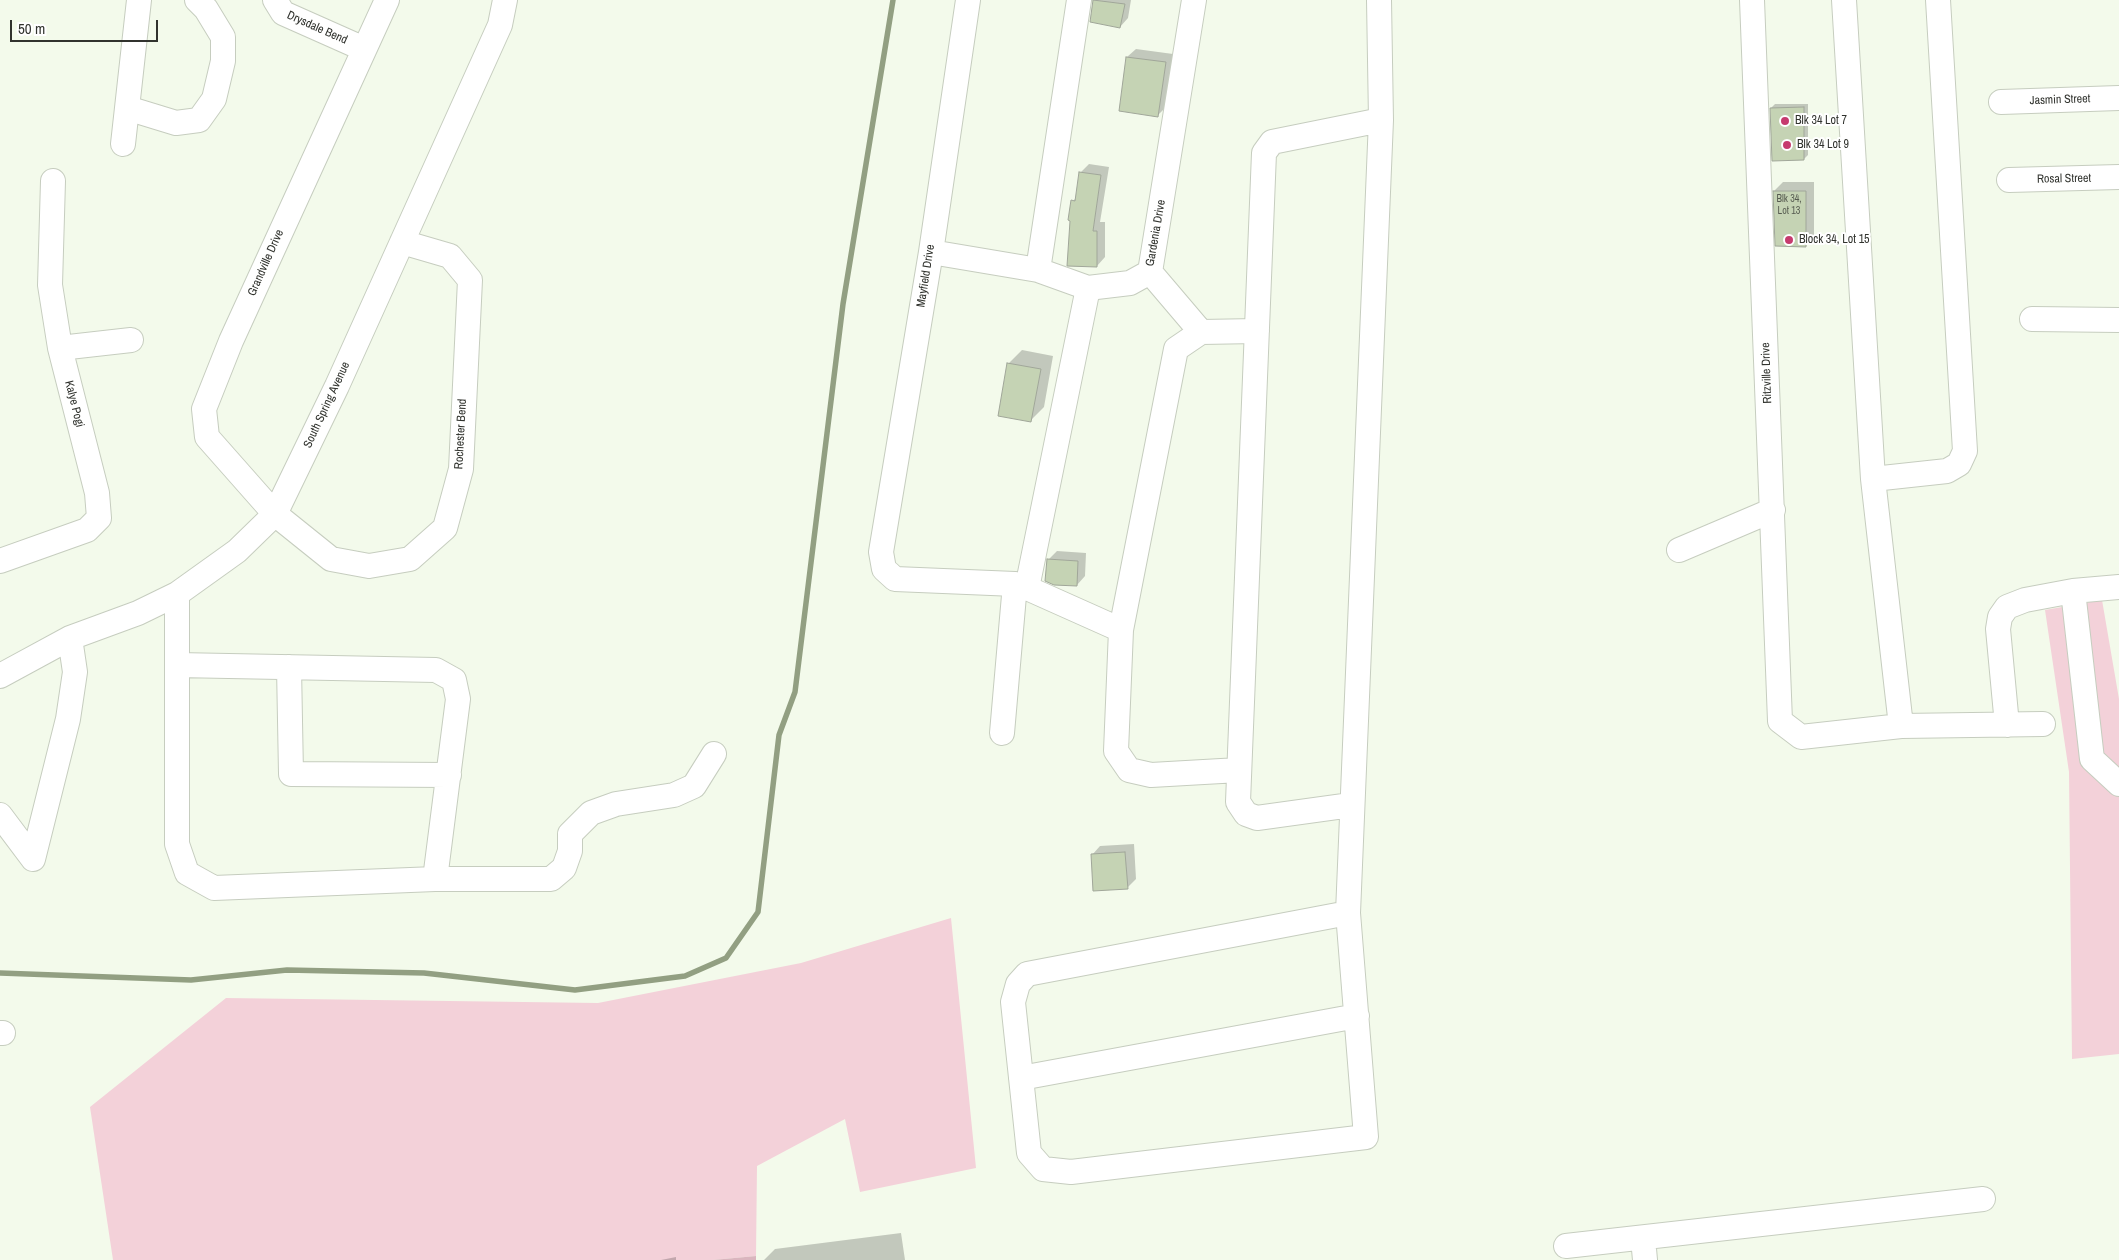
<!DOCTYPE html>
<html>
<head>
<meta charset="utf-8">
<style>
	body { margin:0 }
	#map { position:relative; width:2119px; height:1260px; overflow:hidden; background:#f3faeb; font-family:"Archivo Narrow",sans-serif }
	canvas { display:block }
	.scale { position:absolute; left:10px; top:20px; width:148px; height:22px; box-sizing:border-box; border:2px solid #31332e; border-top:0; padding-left:6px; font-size:15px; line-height:18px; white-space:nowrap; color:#31332e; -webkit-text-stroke:4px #fff; paint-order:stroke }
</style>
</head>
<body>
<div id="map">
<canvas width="2119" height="1260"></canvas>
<div class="scale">50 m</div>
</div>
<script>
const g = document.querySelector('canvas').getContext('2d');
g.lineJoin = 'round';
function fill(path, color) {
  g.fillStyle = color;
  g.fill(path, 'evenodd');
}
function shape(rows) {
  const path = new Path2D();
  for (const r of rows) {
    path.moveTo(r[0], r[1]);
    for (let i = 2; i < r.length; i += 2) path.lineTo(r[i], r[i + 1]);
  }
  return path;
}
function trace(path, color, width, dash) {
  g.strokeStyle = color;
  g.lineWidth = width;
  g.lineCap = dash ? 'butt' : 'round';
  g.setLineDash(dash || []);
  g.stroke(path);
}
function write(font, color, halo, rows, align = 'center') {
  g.font = font + ' "Archivo Narrow",sans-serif';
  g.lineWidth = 4;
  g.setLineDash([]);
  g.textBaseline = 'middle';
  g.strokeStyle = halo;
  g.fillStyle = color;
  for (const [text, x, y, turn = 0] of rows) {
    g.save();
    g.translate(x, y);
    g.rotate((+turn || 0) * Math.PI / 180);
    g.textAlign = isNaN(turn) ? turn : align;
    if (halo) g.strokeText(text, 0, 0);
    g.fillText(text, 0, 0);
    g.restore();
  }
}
fill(shape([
	[2102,600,2119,699,2119,1054,2072,1059,2069,772,2045,610],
	[951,918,976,1168,860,1192,845,1119,757,1166,756,1256,713,1260,113,1260,90,1107,226,998,598,1003,801,963]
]), '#f3d1d9');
fill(shape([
	[756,1256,756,1260,713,1260]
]), '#dab5be');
fill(shape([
	[1094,0,1131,0,1128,18,1120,27,1091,21],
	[1136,49,1173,54,1166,107,1157,116,1127,57],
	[1775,104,1808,104,1808,155,1804,159,1771,108],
	[1089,164,1109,167,1100,222,1105,222,1105,257,1097,266,1073,201,1077,197,1080,173],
	[1783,182,1814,182,1814,237,1806,246,1774,191],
	[1022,350,1053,356,1044,407,1031,420,1008,364],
	[1057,551,1086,553,1085,576,1077,585,1048,560],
	[1134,844,1136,879,1128,887,1092,855,1100,846],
	[901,1233,905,1260,764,1260,775,1249],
	[676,1257,676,1260,661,1260]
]), '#0003');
trace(shape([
	[0,973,191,980,287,970,424,973,575,990,685,976,726,958,758,912,779,735,795,692,843,304,893,0]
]), '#929f82', 5.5);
const building = shape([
	[1093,0,1125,4,1120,28,1090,22,1093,0],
	[1126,57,1166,62,1158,117,1119,111,1126,57],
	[1804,107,1804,160,1772,161,1770,108,1804,107],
	[1079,172,1101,175,1093,231,1097,231,1097,267,1067,266,1070,221,1068,220,1071,200,1075,201,1079,172],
	[1773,191,1806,191,1806,247,1775,246,1773,191],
	[1007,363,1041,369,1031,422,998,416,1007,363],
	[1047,559,1078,561,1077,586,1054,585,1045,581,1047,559],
	[1125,852,1128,889,1093,891,1091,854,1125,852]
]);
fill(building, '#c5d3b4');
trace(building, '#a0a699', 1);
const minor = shape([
	[275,0,283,13,364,49],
	[387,0,231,341,204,409,207,437,275,514,331,559,369,566,410,559,445,528,461,469,470,280,450,256,402,242],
	[968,0,931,252,881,552,884,569,895,579,1015,584,1027,588,1088,288],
	[1752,0,1780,721,1801,737,1901,726,2043,724],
	[1844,0,1873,479,1901,726],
	[2001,102,2119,98],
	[127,108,176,123,199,120,214,99,223,61,223,37,206,9,197,0],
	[123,144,139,0],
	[2009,180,2119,177],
	[931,252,1038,270,1088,288,1130,283,1150,272,1194,0],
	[1038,270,1079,0],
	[1150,272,1201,332],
	[2032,319,2119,320],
	[60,348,131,340],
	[1873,479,1947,471,1959,464,1965,451,1938,0],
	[1679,550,1773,510],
	[0,561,87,530,99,518,97,493,60,348,50,285,53,181],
	[2119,587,2073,591,2092,759,2119,784],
	[1027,588,1121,630],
	[177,594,177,844,187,873,214,888,435,879,551,879,564,868,570,851,570,834,591,813,616,804,674,795,694,786,714,754],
	[177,665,436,670,454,680,458,699,435,879],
	[289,667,291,774,449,775],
	[0,676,70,638,138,613,177,594,237,551,275,514,337,386,500,25,505,0],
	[2007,725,1998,629,2000,617,2007,607,2025,600,2073,591],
	[1002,733,1015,584],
	[1239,770,1151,775,1129,770,1116,751,1121,630,1176,349,1201,332,1257,331],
	[1351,805,1257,818,1246,814,1238,802,1264,153,1272,142,1381,120],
	[0,815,33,859],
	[33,859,68,719,75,672,70,638],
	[1348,913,1027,974,1018,984,1013,1002,1029,1153,1043,1169,1071,1172,1366,1137,1348,913,1381,120,1379,0],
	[0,1033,3,1033],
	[1021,1078,1357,1016],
	[1643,1238,1645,1260],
	[1566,1246,1983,1199]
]);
trace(minor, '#c6cdbf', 26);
trace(minor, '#fff', 24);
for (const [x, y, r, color] of [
	[1785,121,5,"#c63a6e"],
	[1787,145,5,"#c63a6e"],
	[1789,240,5,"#c63a6e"]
]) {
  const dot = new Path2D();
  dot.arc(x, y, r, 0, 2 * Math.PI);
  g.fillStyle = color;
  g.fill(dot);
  trace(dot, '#fff', 2);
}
write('10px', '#565b50', null, [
	["Blk 34,",1789,199],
	["Lot 13",1789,211]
]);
write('12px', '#31332e', '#fff', [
	["Drysdale Bend",317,28,24],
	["Jasmin Street",2060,100,-2],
	["Rosal Street",2064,179,-1],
	["Gardenia Drive",1156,233,-80],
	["Grandville Drive",266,263,-66],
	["Mayfield Drive",926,276,-81],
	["Ritzville Drive",1767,373,-92],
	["Kalye Pogi",74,404,76],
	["South Spring Avenue",327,405,-65],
	["Rochester Bend",461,434,-87]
]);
write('12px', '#31332e', '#fff', [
	["Blk 34 Lot 7",1795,121],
	["Blk 34 Lot 9",1797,145],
	["Block 34, Lot 15",1799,240]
], 'left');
</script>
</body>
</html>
